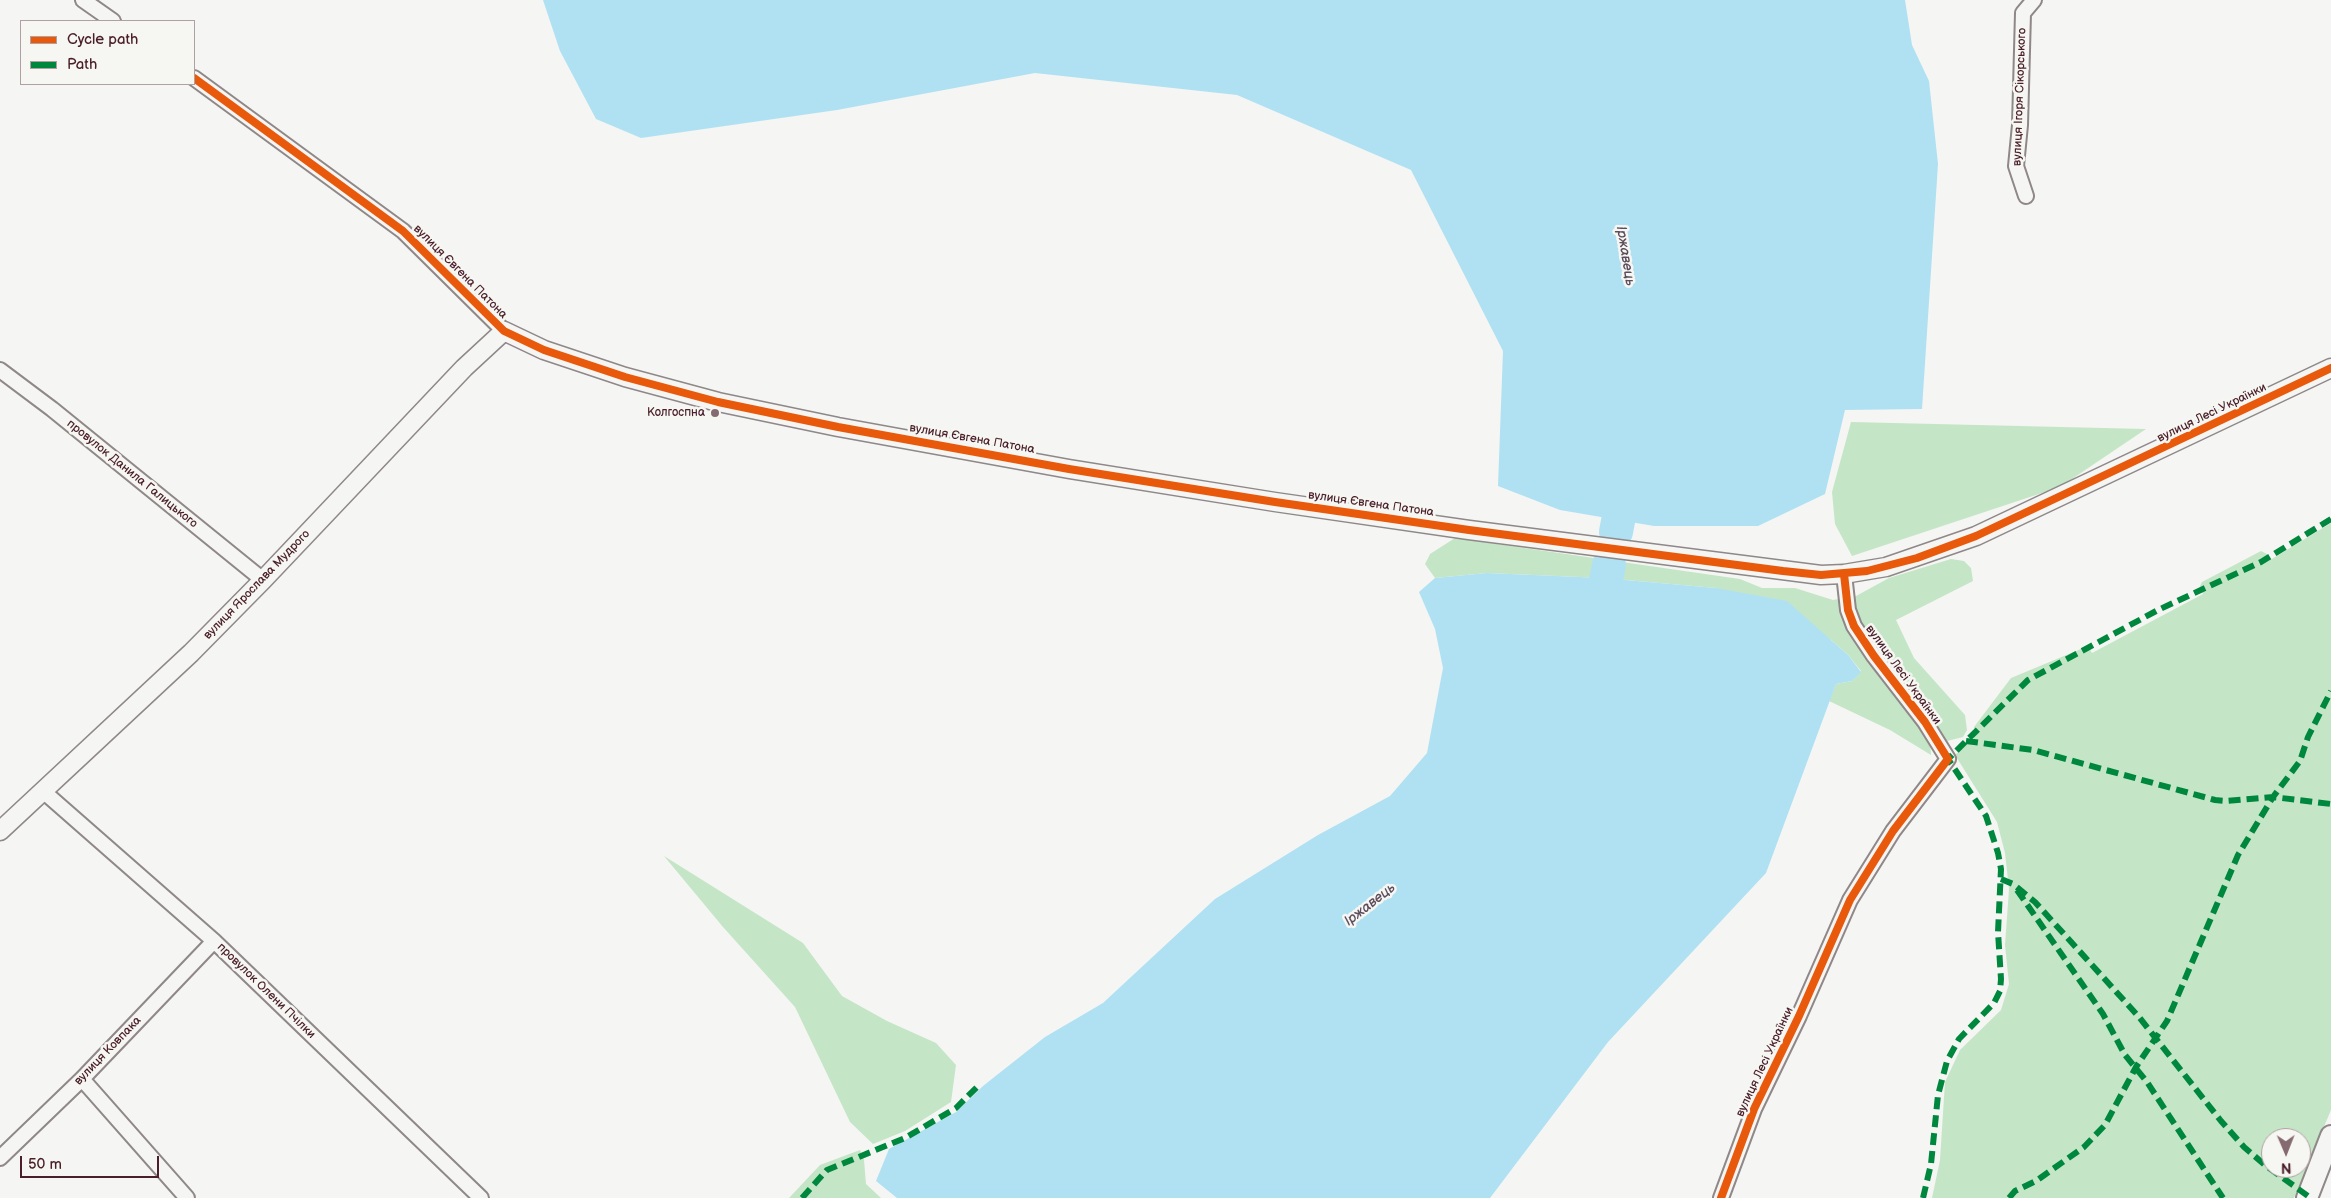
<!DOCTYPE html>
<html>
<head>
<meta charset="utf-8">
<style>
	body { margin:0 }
	#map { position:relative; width:2331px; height:1198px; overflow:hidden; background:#f5f5f3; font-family:"Balsamiq Sans",sans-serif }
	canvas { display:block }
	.legend { position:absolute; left:20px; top:20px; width:175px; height:65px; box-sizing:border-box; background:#f6f6f2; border:1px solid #b1a0a2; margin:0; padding:6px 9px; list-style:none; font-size:15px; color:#4a1f2b }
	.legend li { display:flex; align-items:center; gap:10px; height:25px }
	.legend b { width:25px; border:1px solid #b1a0a2 }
	.north { position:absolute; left:2261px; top:1128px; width:50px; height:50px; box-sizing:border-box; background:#f6f6f2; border:1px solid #b1a0a2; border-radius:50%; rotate:179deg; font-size:14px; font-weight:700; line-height:20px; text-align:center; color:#4a1f2b }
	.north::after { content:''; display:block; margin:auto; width:18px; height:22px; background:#866a71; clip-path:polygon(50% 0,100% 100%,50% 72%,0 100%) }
	.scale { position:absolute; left:20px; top:1156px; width:139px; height:22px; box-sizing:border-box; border:2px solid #4a1f2b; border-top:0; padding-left:6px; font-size:15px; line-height:18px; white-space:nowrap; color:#4a1f2b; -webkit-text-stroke:4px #f6f6f2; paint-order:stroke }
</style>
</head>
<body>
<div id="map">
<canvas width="2331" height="1198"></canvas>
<ul class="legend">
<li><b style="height:6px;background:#e8590c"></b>Cycle path</li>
<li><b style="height:6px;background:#00873e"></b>Path</li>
</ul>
<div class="north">N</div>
<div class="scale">50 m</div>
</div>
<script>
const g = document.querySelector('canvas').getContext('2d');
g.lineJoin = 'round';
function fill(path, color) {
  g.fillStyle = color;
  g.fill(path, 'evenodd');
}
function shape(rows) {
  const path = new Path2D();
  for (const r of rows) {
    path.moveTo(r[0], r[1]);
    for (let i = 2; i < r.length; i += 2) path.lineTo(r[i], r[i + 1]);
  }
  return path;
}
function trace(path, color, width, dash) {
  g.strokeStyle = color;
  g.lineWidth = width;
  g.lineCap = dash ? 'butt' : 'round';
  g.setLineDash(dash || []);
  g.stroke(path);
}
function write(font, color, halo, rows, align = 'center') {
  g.font = font + ' "Balsamiq Sans",sans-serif';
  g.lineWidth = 5;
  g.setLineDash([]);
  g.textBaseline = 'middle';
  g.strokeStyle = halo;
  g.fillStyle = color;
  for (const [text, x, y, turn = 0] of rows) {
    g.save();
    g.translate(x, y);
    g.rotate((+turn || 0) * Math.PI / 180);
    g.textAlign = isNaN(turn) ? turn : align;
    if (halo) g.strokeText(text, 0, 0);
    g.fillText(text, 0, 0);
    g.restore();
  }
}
fill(shape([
	[1851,422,2146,429,2060,487,1852,556,1835,524,1832,492],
	[2331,523,2331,1110,2294,1198,1932,1198,1940,1160,1945,1082,1960,1050,2001,1010,2009,984,2005,945,2009,889,2005,853,1997,822,1955,755,1974,738,1974,727,2011,678,2088,646,2092,653,2203,594,2200,586,2202,582,2261,551,2267,554,2267,562],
	[2271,1138,2301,1138,2301,1168,2271,1168],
	[1455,538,1740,579,1762,588,1795,588,1833,600,1856,596,1889,578,1951,559,1964,561,1971,568,1973,581,1896,620,1914,658,1965,715,1967,730,1963,737,1947,741,1933,721,1922,725,1930,739,1931,755,1890,730,1829,701,1836,684,1852,681,1861,671,1849,656,1831,640,1716,588,1603,578,1487,573,1435,578,1425,564,1430,554],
	[664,856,803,943,842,996,887,1021,936,1043,956,1065,951,1102,905,1131,873,1144,850,1122,795,1007,723,927],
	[860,1150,864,1160,866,1184,881,1198,789,1198,820,1165]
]), '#c4e6c6');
fill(shape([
	[543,0,1905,0,1912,45,1929,81,1938,164,1922,409,1845,410,1825,494,1758,526,1654,526,1560,510,1498,486,1503,351,1411,170,1237,95,1035,73,837,110,641,138,596,119,560,51],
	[1487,573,1603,578,1716,588,1787,601,1849,656,1861,672,1852,681,1836,684,1766,873,1608,1042,1490,1198,897,1198,876,1181,889,1149,956,1112,983,1086,1045,1037,1103,1003,1215,899,1318,835,1390,796,1427,753,1443,668,1435,629,1419,592,1435,578]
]), '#afe1f3');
trace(shape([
	[1616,532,1627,473],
	[1594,623,1600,610,1609,565]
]), '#afe1f3', 34);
const minor = shape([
	[83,0,113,21],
	[194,78,403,231,504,331],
	[2026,196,2016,166,2020,125,2023,13,2034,0],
	[0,370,52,409,263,580],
	[43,791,214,941,481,1198],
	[82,1079,187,1198],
	[0,1158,82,1079,214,941],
	[1721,1198,1754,1109,1799,1016,1850,900,1893,831,1948,759,1925,722,1874,656,1854,626,1848,610,1844,574]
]);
const tertiary = shape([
	[0,831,191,653,263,580,464,368,504,331,544,350,625,377,718,402,838,427,1069,469,1275,502,1469,530,1821,575,1844,574,1886,567,1976,536,2331,368]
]);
const secondary = shape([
	[2307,1198,2331,1136]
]);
trace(minor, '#8f8788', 18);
trace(tertiary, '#8f8788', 21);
trace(secondary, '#8f8788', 24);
trace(minor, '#f5f5f3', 14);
trace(tertiary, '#f5f5f3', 18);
trace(secondary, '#f5f5f3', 20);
trace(shape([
	[1966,741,2033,750,2215,800,2227,801,2273,797,2331,804],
	[2001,879,2013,884,2035,902,2139,1017,2221,1121,2244,1147,2265,1165,2308,1196],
	[2017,890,2103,1014,2125,1055,2147,1082,2223,1198],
	[802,1198,827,1170,905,1138,956,1108,978,1086],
	[1923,1198,1931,1164,1938,1095,1947,1061,1959,1039,1994,1003,2000,991,2001,979,1998,932,2001,869,1998,853,1986,816,1948,759,2028,680,2158,610,2261,562,2331,519],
	[2009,1198,2015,1191,2036,1181,2084,1147,2105,1125,2136,1067,2167,1021,2238,855,2273,797,2300,761,2308,737,2331,691]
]), '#00873e', 6, [12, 6]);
trace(shape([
	[194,78,403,231,504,331,544,350,625,377,718,402,838,427,1069,469,1275,502,1469,530,1783,571,1821,575,1867,571,1917,558,1976,536,2331,368],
	[1721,1198,1754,1109,1799,1016,1850,900,1893,831,1948,759,1925,722,1874,656,1854,626,1848,610,1844,574]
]), '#e8590c', 8);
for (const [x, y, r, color] of [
	[715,413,5,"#866a71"]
]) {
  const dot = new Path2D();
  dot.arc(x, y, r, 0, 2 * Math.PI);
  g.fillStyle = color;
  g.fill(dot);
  trace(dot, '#f6f6f2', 2);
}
write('12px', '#4a1f2b', '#f6f6f2', [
	["вулиця Ігоря Сікорського",2020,97,-88],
	["вулиця Євгена Патона",460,272,45],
	["вулиця Лесі Українки",2212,413,-26],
	["вулиця Євгена Патона",972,439,10],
	["провулок Данила Галицького",132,474,39],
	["вулиця Євгена Патона",1371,504,8],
	["вулиця Ярослава Мудрого",257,585,-46],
	["вулиця Лесі Українки",1903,675,54],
	["провулок Олени Пчілки",266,991,44],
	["вулиця Ковпака",108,1051,-46],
	["вулиця Лесі Українки",1765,1062,-65]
]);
write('12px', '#4a1f2b', '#f6f6f2', [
	["Колгоспна",705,413]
], 'right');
write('italic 14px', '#5c4d5d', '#f6f6f2', [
	["Іржавець",1625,256,81],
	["Іржавець",1370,905,-38]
]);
</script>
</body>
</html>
